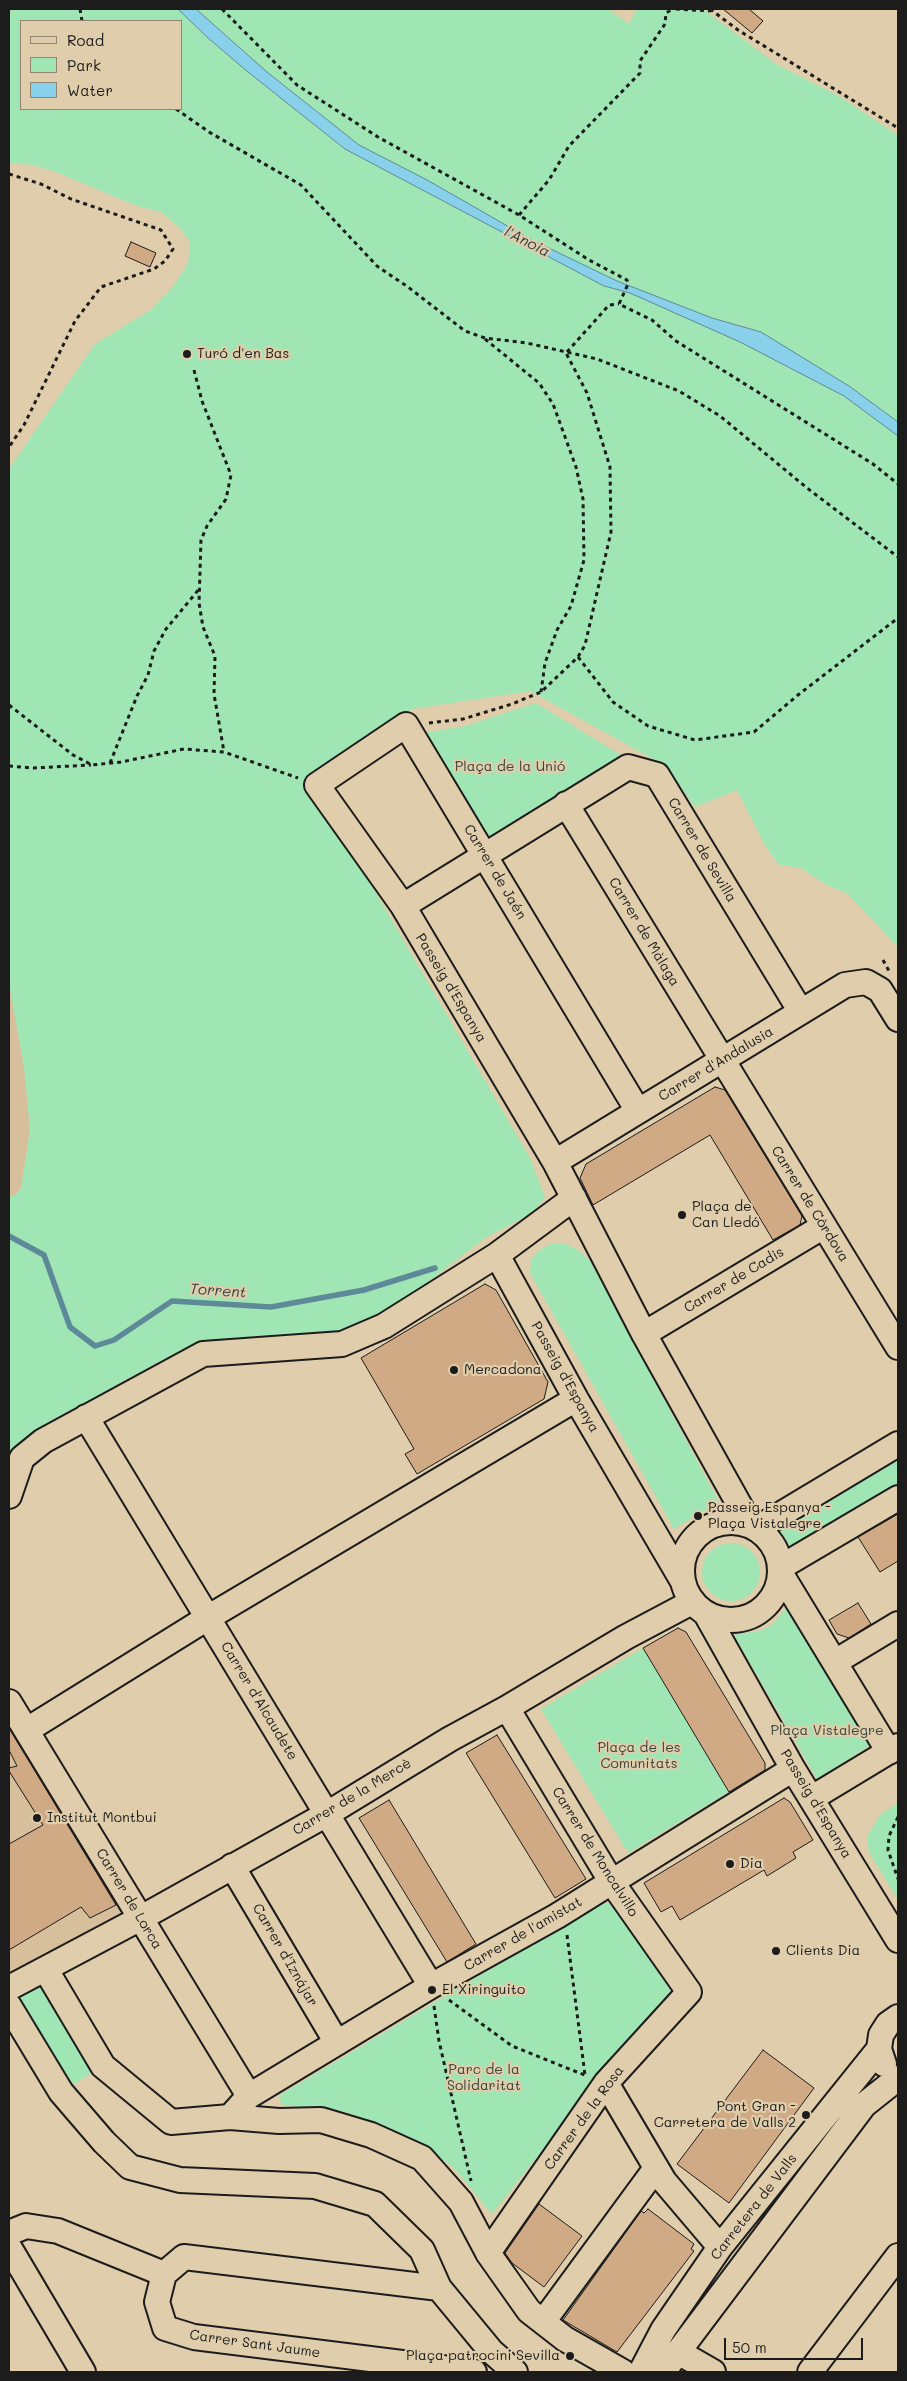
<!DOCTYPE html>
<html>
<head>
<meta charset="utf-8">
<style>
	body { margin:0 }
	#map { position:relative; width:907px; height:2381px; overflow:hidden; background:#e0cdab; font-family:Mali,sans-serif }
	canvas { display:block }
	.frame { position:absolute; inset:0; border:10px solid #1c1c1c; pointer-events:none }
	.legend { position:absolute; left:20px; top:20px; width:162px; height:90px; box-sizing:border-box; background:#e0cdab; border:1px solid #928672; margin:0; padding:6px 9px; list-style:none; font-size:15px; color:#1c1c1c }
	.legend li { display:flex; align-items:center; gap:10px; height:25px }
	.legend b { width:25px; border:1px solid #928672 }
	.scale { position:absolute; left:724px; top:2338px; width:139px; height:22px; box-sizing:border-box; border:2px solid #1c1c1c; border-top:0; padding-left:6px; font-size:15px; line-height:18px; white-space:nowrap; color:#1c1c1c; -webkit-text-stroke:4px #e0cdab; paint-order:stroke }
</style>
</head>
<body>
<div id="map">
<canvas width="907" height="2381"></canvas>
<div class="frame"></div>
<ul class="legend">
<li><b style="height:6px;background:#e0cdab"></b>Road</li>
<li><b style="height:14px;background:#9fe6b4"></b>Park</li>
<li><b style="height:14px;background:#89d1ea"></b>Water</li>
</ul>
<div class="scale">50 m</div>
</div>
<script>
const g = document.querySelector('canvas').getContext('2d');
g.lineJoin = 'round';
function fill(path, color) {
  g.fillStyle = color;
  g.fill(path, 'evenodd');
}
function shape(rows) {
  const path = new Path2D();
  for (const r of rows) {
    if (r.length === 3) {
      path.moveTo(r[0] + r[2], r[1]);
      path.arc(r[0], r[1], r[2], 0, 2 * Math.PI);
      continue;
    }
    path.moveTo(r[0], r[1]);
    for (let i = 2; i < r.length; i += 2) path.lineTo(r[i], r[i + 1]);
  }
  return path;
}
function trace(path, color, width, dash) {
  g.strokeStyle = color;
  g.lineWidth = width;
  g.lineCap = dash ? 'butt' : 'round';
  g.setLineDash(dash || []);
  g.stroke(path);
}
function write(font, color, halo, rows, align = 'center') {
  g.font = font + ' Mali,sans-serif';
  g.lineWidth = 4.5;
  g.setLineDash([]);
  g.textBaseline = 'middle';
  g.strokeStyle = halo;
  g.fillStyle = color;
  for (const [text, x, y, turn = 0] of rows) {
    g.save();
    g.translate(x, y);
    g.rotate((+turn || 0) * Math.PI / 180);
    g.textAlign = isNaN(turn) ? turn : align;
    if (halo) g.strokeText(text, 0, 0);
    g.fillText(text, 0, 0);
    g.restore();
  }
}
fill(shape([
	[9,984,24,1066,30,1130,21,1188,15,1195,9,1197],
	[9,1722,123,1915,9,1979]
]), '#d7bf9c');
fill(shape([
	[9,9,178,9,208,38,248,72,345,149,604,286,630,293,740,342,844,396,898,436,898,947,848,894,825,884,801,868,779,865,765,845,737,790,695,807,664,765,530,691,412,709,363,739,320,770,315,804,366,876,530,1158,545,1197,534,1212,485,1238,428,1282,361,1329,325,1341,201,1340,114,1386,28,1443,9,1461,9,1197,15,1195,21,1188,30,1130,24,1066,9,984,9,469,95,344,152,309,174,285,188,264,190,242,180,228,161,212,137,206,56,172,33,165,9,163],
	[21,21,181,21,181,109,21,109],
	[196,9,608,9,629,24,637,9,703,9,776,64,837,95,898,135,898,422,849,386,748,327,712,318,617,281,530,239,429,181,359,145,267,72],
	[536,703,629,760,492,840,423,733,465,726],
	[551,1244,566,1244,578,1250,590,1261,719,1502,674,1529,530,1273,531,1259,538,1251],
	[898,1451,898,1491,788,1556,770,1525],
	[731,1572,29],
	[788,1606,872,1744,817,1779,734,1635,762,1630,772,1625],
	[643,1648,729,1792,628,1853,541,1709],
	[898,1803,898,1900,869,1852,867,1837,880,1815],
	[602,1902,618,1905,672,1993,589,2106,579,2104,492,2214,454,2168,430,2150,350,2113,281,2105,280,2095],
	[46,1970,103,2066,61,2092,9,1988]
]), '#9fe6b4');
const water = shape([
	[178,9,196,9,267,72,359,145,429,181,530,239,617,281,712,318,761,332,849,386,898,422,898,436,844,396,740,342,630,293,604,286,345,149,248,72,208,38,178,9]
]);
fill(water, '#89d1ea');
trace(water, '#5d8998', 1);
trace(shape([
	[9,1236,44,1255,70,1327,95,1346,114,1340,172,1301,271,1307,364,1290,435,1268]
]), '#5d8998', 5.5);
const building = shape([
	[723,9,749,9,763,21,752,33,723,9],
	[131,242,156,253,150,267,125,256,131,242],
	[715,1087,725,1090,802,1216,800,1225,773,1240,710,1135,593,1205,580,1178,586,1164,715,1087],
	[485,1284,496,1290,548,1382,544,1399,417,1474,405,1454,414,1449,361,1358,485,1284],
	[898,1514,898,1561,880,1572,858,1537,898,1514],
	[858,1603,871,1624,849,1638,837,1634,829,1620,858,1603],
	[678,1628,686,1632,765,1763,765,1770,729,1792,643,1648,678,1628],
	[9,1728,116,1905,90,1918,81,1907,9,1950,9,1844,43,1825,9,1771,9,1768,17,1766,9,1750,9,1728],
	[497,1735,586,1879,555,1898,466,1753,497,1735],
	[784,1798,790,1802,813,1840,793,1852,796,1858,767,1876,764,1870,680,1920,672,1906,661,1912,644,1883,784,1798],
	[389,1800,476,1944,447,1962,359,1818,389,1800],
	[763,2050,814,2088,729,2203,677,2164,763,2050],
	[539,2204,582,2236,544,2287,512,2263,505,2253,539,2204],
	[648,2209,694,2244,691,2249,694,2251,617,2352,563,2320,641,2211,644,2213,648,2209]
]);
fill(building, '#d0aa84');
trace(building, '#1c1c1c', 1);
const minor = shape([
	[566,804,898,1347],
	[403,906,628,767,657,775,801,1012],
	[638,1111,406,725,317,785,403,906,555,1162,644,1334,750,1524],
	[555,1162,845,985,866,982,880,990,898,1019],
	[497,1255,576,1399,682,1580],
	[644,1334,824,1226],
	[86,1417,431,1986],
	[9,1496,22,1458,43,1441,203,1354,342,1344,384,1326,497,1255,574,1198],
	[731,1571,49],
	[758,1528,898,1444],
	[781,1567,898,1498],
	[781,1574,889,1752],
	[706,1614,793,1769,898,1940],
	[835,1662,898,1624],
	[9,1702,249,2096],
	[27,1730,209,1617,576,1399],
	[812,1798,898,1746],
	[232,1866,337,2043],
	[46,1970,103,2066,171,2122,230,2117,279,2121,321,2120,371,2135,422,2158,461,2202,488,2253,529,2311,565,2339,623,2372],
	[9,1988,141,1918,327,1814,450,1739,507,1708,626,1637,692,1602],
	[9,2006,61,2092,104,2142,130,2167,180,2180,315,2186,375,2204,422,2250,439,2288,491,2351,515,2372],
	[884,2064,879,2049,881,2035,888,2024,898,2017],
	[606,2083,664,2181,720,2247],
	[230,2117,249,2096,431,1986,557,1916,793,1769],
	[9,2233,26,2226,58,2231,164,2274],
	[9,2247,83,2372],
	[488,2253,606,2083,689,1992,611,1881,507,1708],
	[439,2288,184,2257,164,2274,157,2302,165,2328,194,2337,474,2372],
	[543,2322,656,2168],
	[680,2353,713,2372],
	[641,2372,663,2330,720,2247,879,2049],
	[663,2372,864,2105,898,2078],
	[810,2372,898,2256]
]);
trace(minor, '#1c1c1c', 28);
trace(shape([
	[80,9,82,21],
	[222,9,297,85,378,137,519,215,589,260,627,280,628,284,619,304,652,320,676,341,873,464,898,484],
	[676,9,711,11],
	[710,9,738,30,898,128],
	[176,109,209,132,301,185,377,266,408,287,465,331,485,338,527,343,597,359,679,391,720,416,807,488,898,557],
	[9,174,41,184,71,199,161,230,173,249,165,261,154,269,101,287,75,321,24,425,9,447],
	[519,215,549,180,569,146,640,73,640,61,665,24,666,13,673,9],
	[485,339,539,383,553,404,576,467,583,499,584,560,571,606,557,630,545,663,541,692],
	[567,352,609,305,619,304],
	[194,370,202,401,231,475,226,499,207,526,201,540,199,603,203,627,215,656,214,694,224,752],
	[578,657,613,702,648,726,695,740,754,732,798,695,898,618],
	[9,705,73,755,92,765,121,762,184,749,224,752,298,778],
	[429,723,463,719,512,704,541,692,578,657,585,645,611,532,610,467,587,393,566,353],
	[110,763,137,696,148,675,154,651,166,629,200,588],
	[9,766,33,768,91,765],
	[883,960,889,971],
	[898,1817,889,1836,888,1850,898,1879],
	[567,1935,585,2075],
	[449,2000,512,2046,587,2076],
	[434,2006,439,2041,471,2181]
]), '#1c1c1c', 3, [4, 4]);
trace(minor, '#e0cdab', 24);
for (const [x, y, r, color] of [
	[187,354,5,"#1c1c1c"],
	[682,1215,5,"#1c1c1c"],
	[454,1370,5,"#1c1c1c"],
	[698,1516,5,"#1c1c1c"],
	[37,1818,5,"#1c1c1c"],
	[730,1864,5,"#1c1c1c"],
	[776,1951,5,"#1c1c1c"],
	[432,1990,5,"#1c1c1c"],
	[806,2115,5,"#1c1c1c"],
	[570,2356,5,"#1c1c1c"]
]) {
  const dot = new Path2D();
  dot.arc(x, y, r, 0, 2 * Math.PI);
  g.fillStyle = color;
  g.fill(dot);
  trace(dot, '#e0cdab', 2);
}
write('14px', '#1c1c1c', '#e0cdab', [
	["Turó d'en Bas",197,354],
	["Plaça de",692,1207],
	["Can Lledó",692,1223],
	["Mercadona",464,1370],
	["Passeig Espanya -",708,1508],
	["Plaça Vistalegre",708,1524],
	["Institut Montbui",47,1818],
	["Dia",740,1864],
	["Clients Dia",786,1951],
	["El Xiringuito",442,1990],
	["Pont Gran -",796,2107,"right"],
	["Carretera de Valls 2",796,2123,"right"],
	["Plaça patrocini Sevilla",560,2356,"right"]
], 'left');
write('14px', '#36443a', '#e0cdab', [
	["Plaça de la Unió",510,767],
	["Plaça Vistalegre",827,1731],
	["Plaça de les",639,1748],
	["Comunitats",639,1764],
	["Parc de la",484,2070],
	["Solidaritat",484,2086]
]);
write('14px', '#1c1c1c', '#e0cdab', [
	["Carrer de Sevilla",702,850,59],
	["Carrer de Jaén",495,872,59],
	["Carrer de Màlaga",644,932,59],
	["Passeig d'Espanya",451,988,59],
	["Carrer d'Andalusia",716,1064,-31],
	["Carrer de Còrdova",810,1204,58],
	["Carrer de Cadis",734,1280,-31],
	["Passeig d'Espanya",565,1377,61],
	["Carrer d'Alcaudete",259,1701,59],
	["Carrer de la Mercè",352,1797,-31],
	["Passeig d'Espanya",816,1804,59],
	["Carrer de Moncalvillo",595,1852,58],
	["Carrer de Lorca",129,1899,59],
	["Carrer de l'amistat",523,1934,-30],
	["Carrer d'Iznájar",285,1955,60],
	["Carrer de la Rosa",584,2118,-54],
	["Carretera de Valls",754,2207,-52],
	["Carrer Sant Jaume",255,2344,8]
]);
write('italic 15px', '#324045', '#e0cdab', [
	["l'Anoia",527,242,27],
	["Torrent",218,1291,4]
]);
</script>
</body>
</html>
